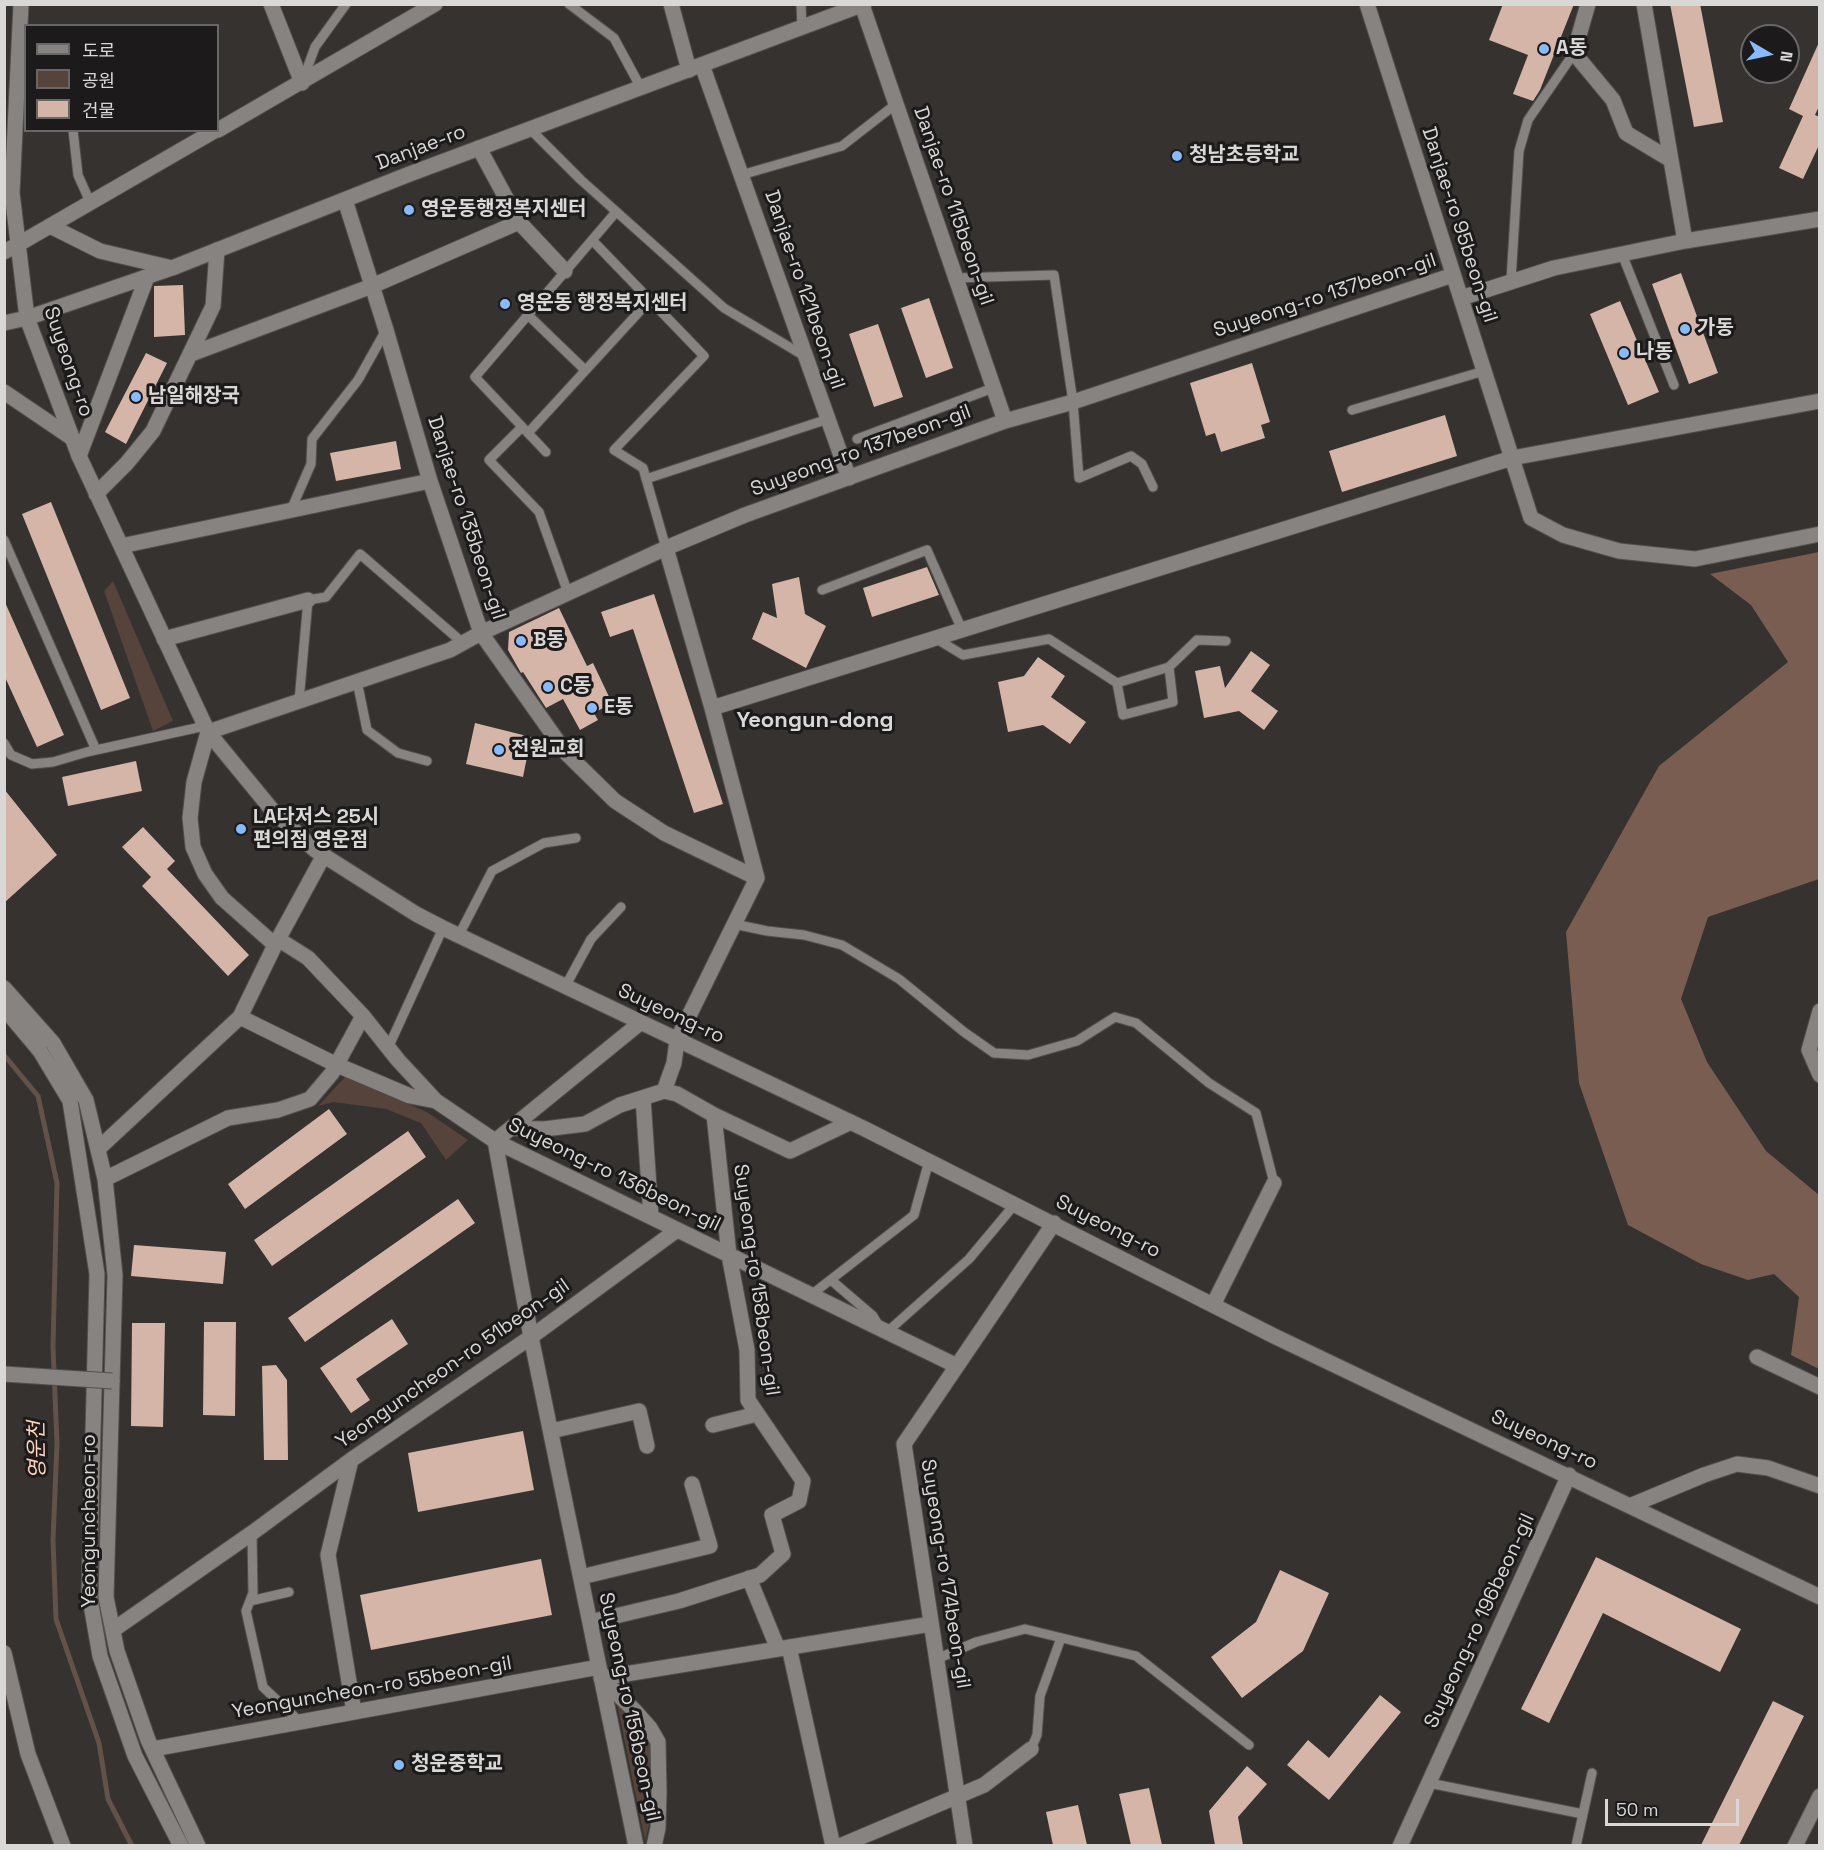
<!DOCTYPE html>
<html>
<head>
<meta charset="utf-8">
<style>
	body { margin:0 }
	#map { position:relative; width:1824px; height:1850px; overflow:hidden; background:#363230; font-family:"Space Grotesk","Noto Sans KR",sans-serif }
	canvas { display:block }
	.frame { position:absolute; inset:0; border:6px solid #dad8d7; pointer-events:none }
	.legend { position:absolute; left:24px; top:24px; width:195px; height:108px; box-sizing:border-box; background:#1c1a1a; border:2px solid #686666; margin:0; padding:8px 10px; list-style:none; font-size:18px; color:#dad8d7 }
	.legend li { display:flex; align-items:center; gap:12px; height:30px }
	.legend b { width:30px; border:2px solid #686666 }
	.north { position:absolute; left:1740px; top:24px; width:60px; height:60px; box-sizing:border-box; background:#1c1a1a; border:2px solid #686666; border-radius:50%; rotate:99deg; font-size:16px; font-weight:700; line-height:24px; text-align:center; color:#dad8d7 }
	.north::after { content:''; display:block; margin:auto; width:21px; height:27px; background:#89bafc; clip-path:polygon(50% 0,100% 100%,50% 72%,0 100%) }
	.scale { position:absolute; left:1605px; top:1799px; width:134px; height:27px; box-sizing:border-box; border:3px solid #dad8d7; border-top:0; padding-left:8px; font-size:18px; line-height:21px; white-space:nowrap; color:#dad8d7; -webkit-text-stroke:4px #1c1a1a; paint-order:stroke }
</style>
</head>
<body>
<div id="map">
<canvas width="1824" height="1850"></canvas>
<div class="frame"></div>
<ul class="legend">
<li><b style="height:8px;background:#878380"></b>도로</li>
<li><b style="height:16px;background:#55433c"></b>공원</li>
<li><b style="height:16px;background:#d5b5a7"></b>건물</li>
</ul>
<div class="north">N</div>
<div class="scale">50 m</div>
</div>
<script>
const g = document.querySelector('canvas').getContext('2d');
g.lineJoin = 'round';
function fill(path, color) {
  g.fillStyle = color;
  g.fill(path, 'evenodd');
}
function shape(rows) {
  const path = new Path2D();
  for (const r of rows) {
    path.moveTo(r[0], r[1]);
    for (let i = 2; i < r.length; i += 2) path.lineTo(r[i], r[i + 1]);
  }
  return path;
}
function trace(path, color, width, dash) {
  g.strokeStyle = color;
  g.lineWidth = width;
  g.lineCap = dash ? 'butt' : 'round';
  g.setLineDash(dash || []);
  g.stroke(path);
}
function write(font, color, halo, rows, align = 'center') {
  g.font = font + ' "Space Grotesk","Noto Sans KR",sans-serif';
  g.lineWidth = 6;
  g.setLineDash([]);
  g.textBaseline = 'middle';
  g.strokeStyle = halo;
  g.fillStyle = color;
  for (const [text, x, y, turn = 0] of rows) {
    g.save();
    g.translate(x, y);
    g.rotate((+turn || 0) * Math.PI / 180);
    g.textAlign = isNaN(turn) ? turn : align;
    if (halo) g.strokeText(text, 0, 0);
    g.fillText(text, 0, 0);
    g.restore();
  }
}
fill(shape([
	[113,581,173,721,153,731,104,591],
	[345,1077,427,1112,468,1140,446,1160,421,1123,386,1109,333,1102,318,1106],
	[617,1703,641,1724,651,1746,653,1809,645,1841]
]), '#55433c');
fill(shape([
	[1819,552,1819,879,1708,917,1681,999,1707,1062,1766,1151,1819,1195,1819,1369,1791,1355,1799,1297,1774,1274,1748,1280,1701,1264,1628,1225,1579,1083,1566,932,1659,766,1788,662,1751,605,1710,574]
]), '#795d50');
trace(shape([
	[4,1055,38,1096,57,1183,53,1347,57,1443,53,1540,56,1619,99,1743,108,1799,132,1846]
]), '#62524a', 5);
fill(shape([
	[1503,4,1574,4,1540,90,1533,101,1513,94,1528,55,1489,40],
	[1670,4,1700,4,1723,122,1694,127],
	[1820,40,1820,104,1815,115,1820,117,1820,143,1803,179,1779,168,1803,116,1789,109],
	[1681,273,1718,373,1689,384,1652,284],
	[183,285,185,335,154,337,154,286],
	[929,298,953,368,926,378,901,308],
	[1620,301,1659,392,1628,405,1590,314],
	[878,324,903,397,874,407,849,334],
	[146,353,167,363,126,444,105,432],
	[1252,363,1270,422,1261,425,1265,438,1221,452,1215,433,1206,436,1190,383],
	[1445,415,1457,456,1342,492,1329,451],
	[396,441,401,469,336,481,330,453],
	[51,502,130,698,101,710,22,514],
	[927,567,939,595,872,617,863,588],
	[799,577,805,614,826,626,806,668,752,639,763,612,777,618,772,584],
	[654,594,723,804,694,813,633,629,610,637,601,612],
	[4,600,64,735,37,747,4,675],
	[559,608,587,666,593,663,612,703,594,713,598,720,580,730,563,699,546,708,523,672,521,673,517,666,508,650,509,632],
	[1251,651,1270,665,1251,691,1278,711,1264,730,1239,711,1204,718,1195,671,1220,666,1225,688],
	[1038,657,1065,676,1051,697,1086,722,1070,744,1043,725,1008,732,998,682,1024,676],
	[475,723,531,737,523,777,466,764],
	[136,761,142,791,68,806,62,777],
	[4,789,57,855,4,903],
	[143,827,175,861,167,869,249,955,228,976,142,886,151,877,122,847],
	[329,1109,347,1134,245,1209,228,1184],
	[408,1131,426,1157,272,1266,254,1240],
	[458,1199,475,1223,305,1342,288,1318],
	[134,1245,226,1252,223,1284,131,1276],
	[392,1319,408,1344,356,1379,370,1400,351,1413,320,1368],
	[204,1322,236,1322,235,1416,203,1415],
	[132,1323,165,1323,163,1427,131,1426],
	[276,1365,287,1380,288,1460,264,1460,262,1366],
	[523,1431,534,1490,418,1512,408,1453],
	[1596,1557,1741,1629,1720,1672,1603,1613,1549,1723,1521,1709],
	[541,1559,552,1615,371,1650,360,1595],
	[1280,1570,1329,1593,1303,1651,1242,1698,1211,1657,1256,1622],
	[1380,1695,1401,1712,1329,1800,1287,1765,1308,1740,1329,1758],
	[1773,1701,1804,1716,1739,1845,1701,1845],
	[1247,1766,1267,1784,1238,1817,1243,1845,1215,1845,1209,1811],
	[1149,1788,1162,1845,1131,1845,1119,1794],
	[1078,1805,1087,1845,1053,1845,1046,1812]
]), '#d5b5a7');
const lane = shape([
	[569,4,614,38,641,88],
	[801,4,802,28],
	[303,80,315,47,346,4],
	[530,129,581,180,724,308,806,357],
	[73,130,78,175,90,202],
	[741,175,842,146,896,104],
	[592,240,704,356,614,450,643,468,666,548],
	[1622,254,1674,385],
	[955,278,1054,275,1073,402,1079,478,1131,456,1142,464,1153,487],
	[1511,280,1519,151,1528,120,1574,53],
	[528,315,585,370],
	[1352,410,1484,371],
	[522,427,489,460,539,512,568,593],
	[528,433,650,300],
	[857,439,993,388],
	[546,452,475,377,616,212],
	[646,479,828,419],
	[291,510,311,464,312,439,358,380,386,330],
	[4,540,96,750],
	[822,590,927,550,962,630],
	[935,638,963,655,1049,639,1117,683,1169,667,1197,640,1226,641],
	[357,681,367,730,398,753,427,761],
	[1117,683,1123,715,1173,702,1169,667],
	[299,701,308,600,326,597,360,554,463,643],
	[4,743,11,755,32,764,53,762,87,752,205,726],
	[734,924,767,931,804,935,842,945,899,979,964,1032,994,1053,1028,1055,1077,1041,1115,1017,1136,1023,1209,1083,1256,1113,1274,1183],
	[459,935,492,871,544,843,576,838],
	[565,987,591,939,621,907],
	[388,1048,443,928],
	[831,1280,873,1316,879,1326],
	[811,1295,914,1215,929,1161],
	[887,1332,969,1259,1015,1204],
	[252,1533,253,1593,246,1611,263,1687,300,1722],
	[250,1601,289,1592],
	[937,1659,976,1642,1025,1629,1136,1656,1249,1745],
	[1031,1749,1037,1735,1040,1696,1061,1638],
	[1429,1783,1583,1814],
	[1576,1846,1592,1773]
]);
const street = shape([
	[21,4,12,193,27,318,79,456,208,732,273,811,315,850,416,914,443,928,865,1129,1274,1336,1820,1597],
	[271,4,302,83],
	[671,4,689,70],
	[1367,4,1531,518,1563,535,1619,551,1695,559,1820,534],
	[1588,4,1574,53,1613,100,1626,133,1671,160],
	[1644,4,1685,241],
	[862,5,1005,421],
	[702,65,849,478],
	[218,130,435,4],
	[479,148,519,222,565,271],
	[345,200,386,330,430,481,481,633,566,753,615,801,664,833,757,878],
	[17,245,216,130],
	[1461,298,1554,268,1685,241,1820,219],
	[191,354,372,286,519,222],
	[96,494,127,463,153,431,213,306,217,250],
	[121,546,430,481],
	[164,639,308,600],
	[712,708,1512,458,1820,401],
	[278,939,308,958,363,1016,398,1060,436,1101,495,1141,957,1366],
	[275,945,222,898,205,874,193,847,190,818,194,782,208,732,450,650,481,633,666,548,745,515,1005,421,1073,402,1453,275],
	[4,988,53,1043,86,1100,105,1179,115,1275,106,1597,117,1651,148,1740,198,1846],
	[4,1008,40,1051,70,1101,97,1274,89,1593,100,1656,135,1756,181,1846],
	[1820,1011,1809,1050,1820,1075],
	[240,1017,337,1065,410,1096,436,1101],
	[664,1091,674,1063,677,1040,757,878,712,708,666,548],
	[643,1098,651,1217],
	[714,1115,790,1151,851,1122],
	[511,1128,544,1129,585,1124,620,1105,664,1091,677,1094,714,1115,729,1255,747,1350,748,1400,803,1481,799,1501,772,1515,783,1554,760,1575,679,1601,590,1622],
	[98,1149,240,1017,275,945,324,855],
	[105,1179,228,1118,278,1110,310,1099,332,1073,363,1016],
	[1213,1305,1274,1183],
	[1757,1357,1820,1387],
	[713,1425,757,1414],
	[551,1431,639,1411,647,1446],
	[351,1460,328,1555,354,1712],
	[1632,1505,1704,1475,1737,1464,1768,1468,1820,1486],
	[581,1577,710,1546,692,1484],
	[749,1578,778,1649],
	[113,1630,252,1533,351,1460,531,1337,677,1230],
	[789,1647,833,1846],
	[601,1678,931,1624],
	[601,1678,635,1711,650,1728,658,1742,659,1791,658,1828,654,1846],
	[153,1749,599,1667],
	[636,1846,531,1337,495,1141,640,1023],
	[840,1846,984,1785,1031,1749],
	[965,1846,904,1444,1054,1223],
	[1400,1846,1569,1475],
	[1795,1846,1820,1796]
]);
const secondary = shape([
	[50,226,100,251,172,268],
	[4,252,17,245],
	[4,323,27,318,172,268,407,175,864,4],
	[4,392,72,438],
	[79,456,147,277],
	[4,1653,28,1754,63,1846]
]);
trace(lane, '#534f4d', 11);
trace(street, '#534f4d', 17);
trace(secondary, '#534f4d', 17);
trace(lane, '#878380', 9);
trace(street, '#878380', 15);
trace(secondary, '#878380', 15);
const streetBridge = shape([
	[4,1374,112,1381]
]);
trace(streetBridge, '#534f4d', 17, []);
trace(streetBridge, '#878380', 15);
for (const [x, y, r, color] of [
	[1544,49,6,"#89bafc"],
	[1177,156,6,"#89bafc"],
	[409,210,6,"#89bafc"],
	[505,304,6,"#89bafc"],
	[1685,329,6,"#89bafc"],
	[1624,353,6,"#89bafc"],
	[136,397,6,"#89bafc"],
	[521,641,6,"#89bafc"],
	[548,687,6,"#89bafc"],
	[592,708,6,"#89bafc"],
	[499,750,6,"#89bafc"],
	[241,829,6,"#89bafc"],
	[399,1765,6,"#89bafc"]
]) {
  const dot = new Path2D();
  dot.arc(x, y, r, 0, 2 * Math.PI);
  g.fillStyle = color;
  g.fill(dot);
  trace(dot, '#1c1a1a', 2);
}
write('bold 20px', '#dad8d7', '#1c1a1a', [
	["A동",1556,49],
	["청남초등학교",1189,156],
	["영운동행정복지센터",421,210],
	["영운동 행정복지센터",517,304],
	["가동",1697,329],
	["나동",1636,353],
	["남일해장국",148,397],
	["B동",533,641],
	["C동",560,687],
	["E동",604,708],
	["전원교회",511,750],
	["LA다저스 25시",253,818],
	["편의점 영운점",253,841],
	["청운중학교",411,1765]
], 'left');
write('20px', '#dad8d7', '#1c1a1a', [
	["Danjae-ro",421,148,-21],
	["Danjae-ro 115beon-gil",953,206,71],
	["Danjae-ro 95beon-gil",1459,225,72],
	["Danjae-ro 121beon-gil",804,290,71],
	["Suyeong-ro 137beon-gil",1325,296,-18],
	["Suyeong-ro",68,362,71],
	["Suyeong-ro 137beon-gil",861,451,-20],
	["Danjae-ro 135beon-gil",466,518,72],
	["Suyeong-ro",671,1014,25],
	["Suyeong-ro 136beon-gil",614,1175,26],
	["Suyeong-ro",1108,1227,27],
	["Suyeong-ro 158beon-gil",756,1280,82],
	["Yeonguncheon-ro 51beon-gil",453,1364,-35],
	["Suyeong-ro",1544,1440,25],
	["Yeonguncheon-ro",90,1521,-90],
	["Suyeong-ro 174beon-gil",945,1574,81],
	["Suyeong-ro 196beon-gil",1480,1621,-65],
	["Yeonguncheon-ro 55beon-gil",372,1688,-10],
	["Suyeong-ro 156beon-gil",629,1707,78]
]);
write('italic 21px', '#ffd2be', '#1c1a1a', [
	["영운천",38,1450,-91]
]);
write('bold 22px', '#dad8d7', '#1c1a1a', [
	["Yeongun-dong",815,721]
]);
</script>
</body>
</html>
